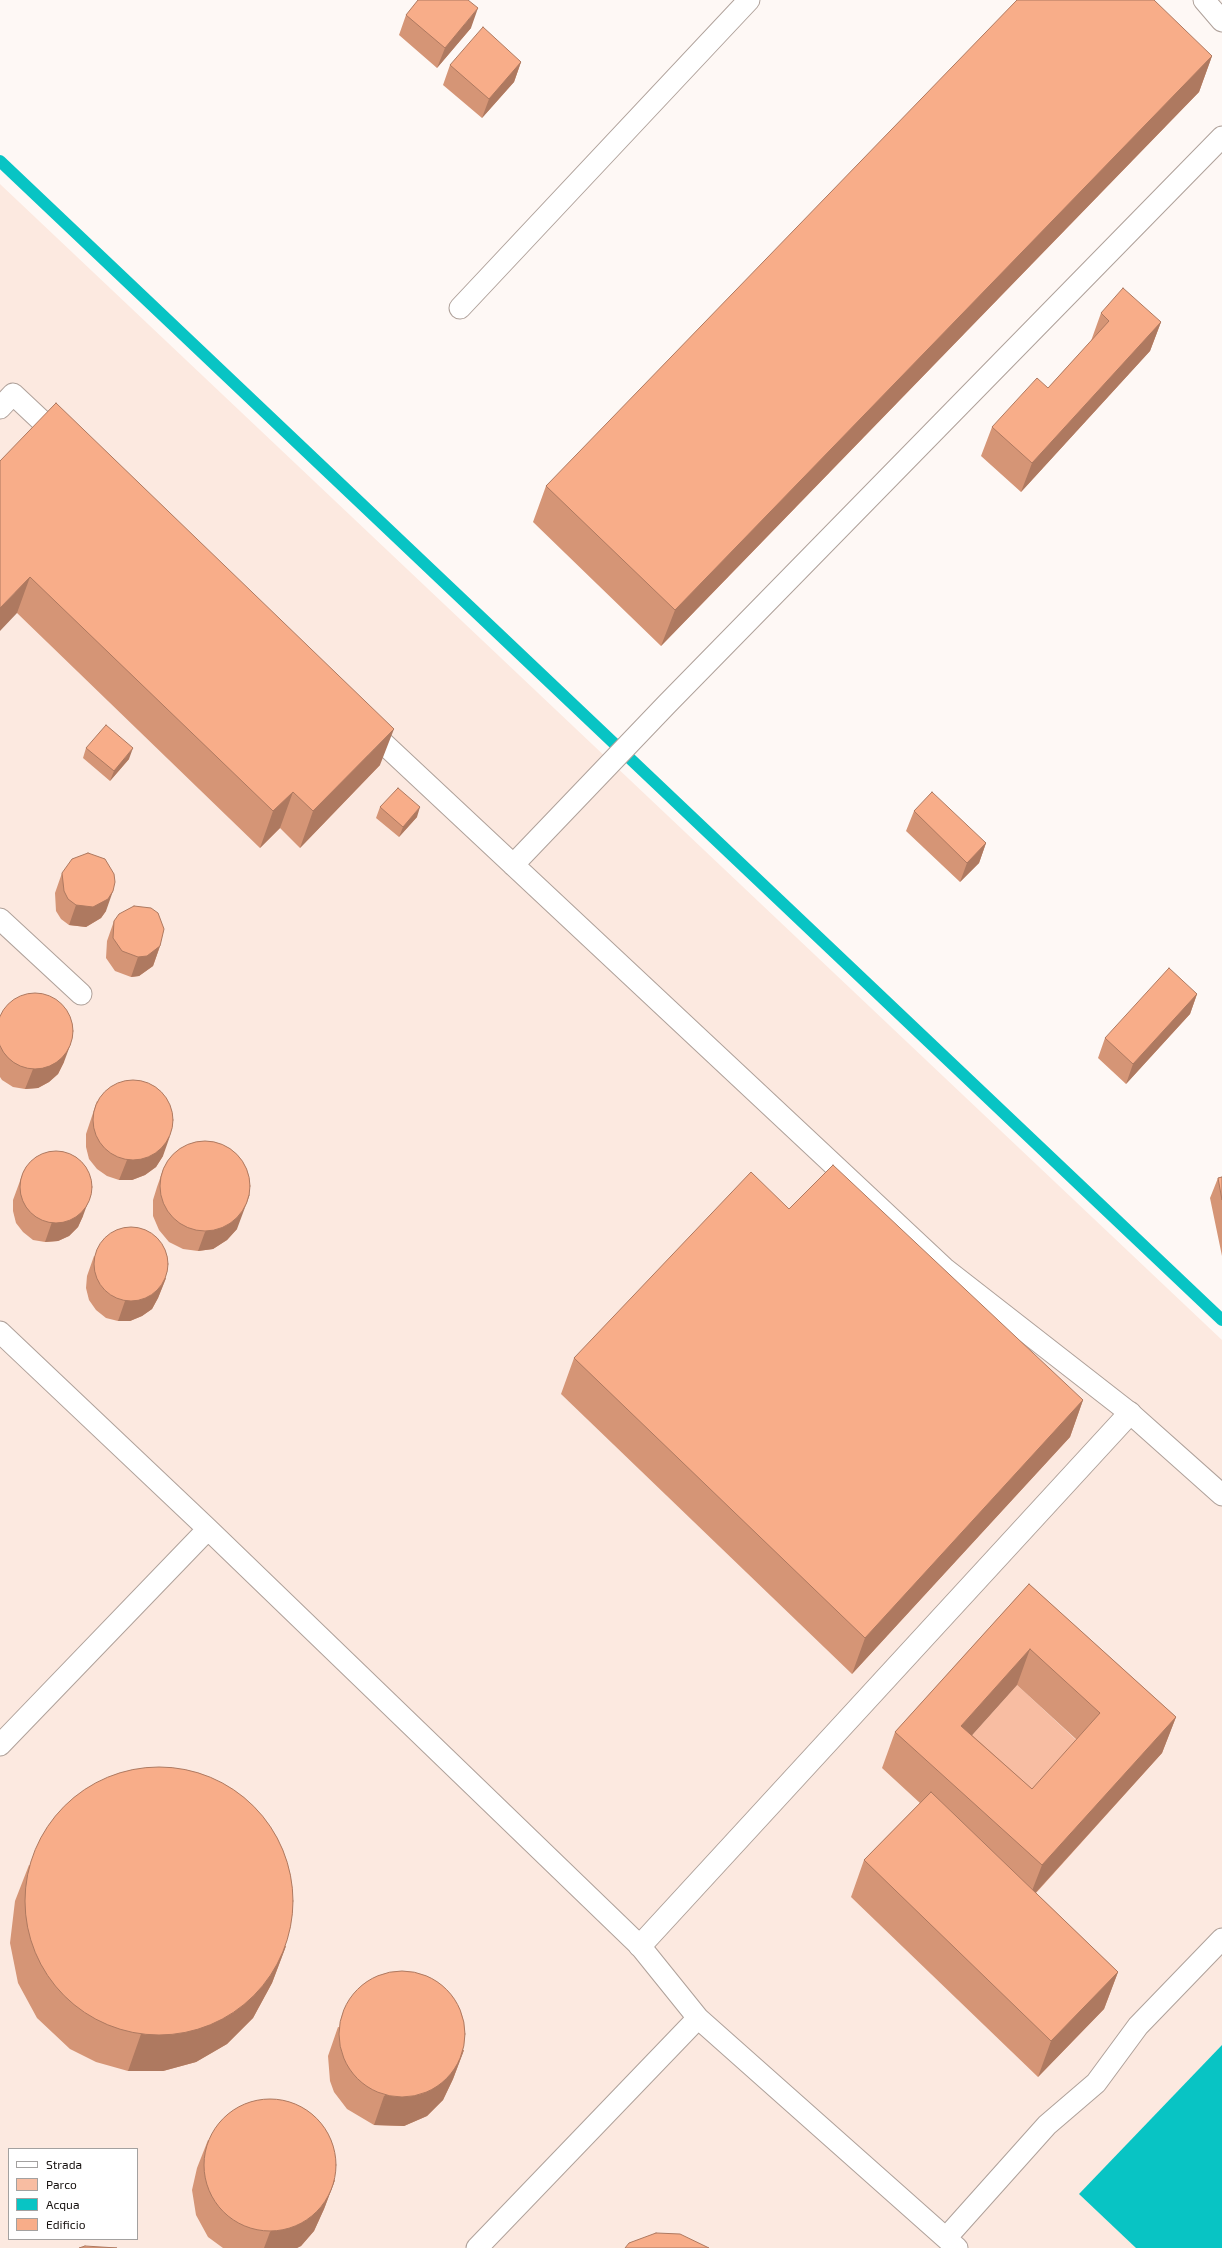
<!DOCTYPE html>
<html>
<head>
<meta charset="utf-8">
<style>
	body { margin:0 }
	#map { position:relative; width:1222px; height:2248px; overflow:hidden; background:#fef8f5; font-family:"Exo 2",sans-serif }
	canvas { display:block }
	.legend { position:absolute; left:8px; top:2148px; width:130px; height:92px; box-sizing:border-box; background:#fff; border:1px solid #a3a1a0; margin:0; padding:5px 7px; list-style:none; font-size:12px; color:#181311 }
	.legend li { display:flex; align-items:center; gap:8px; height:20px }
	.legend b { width:20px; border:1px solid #a3a1a0 }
</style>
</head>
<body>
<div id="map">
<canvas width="1222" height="2248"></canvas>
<ul class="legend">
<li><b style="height:5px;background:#fff"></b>Strada</li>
<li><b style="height:11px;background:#f8bda2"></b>Parco</li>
<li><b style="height:11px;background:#08c4c4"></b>Acqua</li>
<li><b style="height:11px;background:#f8ad89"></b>Edificio</li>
</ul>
</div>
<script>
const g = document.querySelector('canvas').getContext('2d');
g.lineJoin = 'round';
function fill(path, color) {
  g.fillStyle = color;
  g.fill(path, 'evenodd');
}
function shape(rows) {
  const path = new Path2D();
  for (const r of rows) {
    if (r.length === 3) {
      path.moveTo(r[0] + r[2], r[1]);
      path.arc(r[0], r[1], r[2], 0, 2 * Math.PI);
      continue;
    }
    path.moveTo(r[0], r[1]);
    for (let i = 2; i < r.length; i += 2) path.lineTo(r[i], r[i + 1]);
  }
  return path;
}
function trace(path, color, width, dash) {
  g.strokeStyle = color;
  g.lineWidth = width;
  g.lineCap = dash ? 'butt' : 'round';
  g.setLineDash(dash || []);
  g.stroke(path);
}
fill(shape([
	[0,184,1222,1340,1222,2248,0,2248],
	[9,2149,137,2149,137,2239,9,2239]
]), '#fce9e0');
fill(shape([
	[1017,1685,1087,1750,1019,1826,948,1762]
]), '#f8bda2');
fill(shape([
	[1222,2045,1222,2248,1136,2248,1079,2194]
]), '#08c4c4');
trace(shape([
	[0,161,1222,1320]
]), '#08c4c4', 12);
const lane = shape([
	[1204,0,1222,21],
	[460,308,749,0],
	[0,408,13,394,62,440],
	[366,727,944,1268,1130,1413,1222,1495],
	[513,865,667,704,1222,137],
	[0,919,81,994],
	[0,1332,208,1529,640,1946,698,2018,957,2248],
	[0,1745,208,1529],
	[946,2238,1047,2125,1096,2083,1138,2026,1222,1939],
	[477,2248,698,2018]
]);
const street = shape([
	[640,1946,1130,1413]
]);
trace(lane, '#afa19a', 23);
trace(street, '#afa19a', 24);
trace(lane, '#fff', 21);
trace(street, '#fff', 22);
fill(shape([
	[406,15,471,28,437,68,399,35],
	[1212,56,1199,92,661,646,533,522,546,486],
	[521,62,514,82,482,118,443,85,450,65],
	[1101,313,1161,322,1150,351,1021,492,981,456,992,427,1048,388,1091,341],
	[0,461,380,765,300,848,280,828,260,848,17,613],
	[86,748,129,759,110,781,83,758],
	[380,807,417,817,399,837,376,818],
	[914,811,986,843,979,863,960,882,906,831],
	[62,873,106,911,101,918,86,927,69,925,61,919,56,911,55,893],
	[114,921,160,946,153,966,139,976,131,977,115,971,106,958,107,941],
	[1197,994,1190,1014,1126,1084,1098,1058,1105,1038],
	[0,1017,64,1062,58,1074,49,1082,38,1088,25,1089,13,1087,2,1080,0,1077],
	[97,1101,163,1156,156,1167,145,1175,132,1180,119,1180,107,1176,97,1169,89,1159,86,1147,86,1134],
	[164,1167,237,1229,227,1240,213,1249,198,1251,183,1249,169,1242,159,1230,153,1216,153,1200,157,1187],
	[24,1170,83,1216,78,1227,69,1236,58,1241,45,1242,33,1240,23,1232,16,1223,13,1211,13,1200],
	[1222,1177,1222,1256,1210,1198,1218,1178],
	[789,1209,1083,1400,1070,1437,852,1674,561,1394,574,1358],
	[94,1256,166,1278,158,1298,152,1309,142,1316,130,1321,118,1321,106,1318,96,1310,89,1300,86,1288,87,1276],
	[1029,1584,1176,1717,1162,1753,1036,1893,1118,1972,1104,2009,1038,2077,851,1897,864,1860,920,1803,882,1768,895,1732],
	[1017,1685,1077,1740,1032,1789,972,1735],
	[29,1865,286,1946,272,1983,253,2018,227,2044,196,2062,163,2071,128,2071,96,2062,70,2049,37,2018,18,1983,10,1943,15,1901],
	[338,2027,464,2050,453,2079,443,2100,427,2116,404,2126,374,2125,347,2109,334,2092,330,2081,328,2056],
	[208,2140,335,2180,324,2209,314,2231,301,2246,297,2248,223,2248,208,2237,196,2215,192,2190,197,2168]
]), '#d59576');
fill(shape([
	[478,8,471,28,437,68,445,48],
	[1212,56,1199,92,661,646,675,610],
	[521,62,514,82,482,118,489,99],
	[1161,322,1150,351,1021,492,1032,463],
	[30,577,17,613,0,631,0,608],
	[394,729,380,765,300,848,313,811],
	[133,748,129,759,110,781,114,771],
	[293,792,280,828,260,848,273,811],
	[420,807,417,817,399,837,403,827],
	[986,843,979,863,960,882,967,863],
	[113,891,106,911,101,918,86,927,69,925,76,905],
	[160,946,153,966,139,976,131,977,138,957],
	[1197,994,1190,1014,1126,1084,1133,1064],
	[71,1043,64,1062,58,1074,49,1082,38,1088,25,1089,33,1069],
	[170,1136,163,1156,156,1167,145,1175,132,1180,119,1180,127,1160],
	[250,1194,237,1229,227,1240,213,1249,198,1251,205,1232],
	[90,1197,83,1216,78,1227,69,1236,58,1241,45,1242,52,1222],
	[166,1278,158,1298,152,1309,142,1316,130,1321,118,1321,125,1301],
	[1083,1400,1070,1437,852,1674,865,1638],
	[1030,1649,1017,1685,948,1762,961,1726],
	[1176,1717,1162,1753,1028,1901,1042,1865],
	[286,1946,272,1983,253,2018,227,2044,196,2062,163,2071,128,2071,141,2034],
	[1118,1972,1104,2009,1038,2077,1051,2041],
	[464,2050,453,2079,443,2100,427,2116,404,2126,374,2125,384,2096],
	[335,2180,324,2209,314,2231,301,2246,297,2248,264,2248,270,2232]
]), '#ae7960');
const building = shape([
	[418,0,468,0,478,8,445,48,406,15,418,0],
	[1017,0,1154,0,1212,56,675,610,546,486,1017,0],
	[483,27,521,62,489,99,450,65,483,27],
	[1123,288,1161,322,1032,463,992,427,1037,378,1048,388,1109,321,1101,313,1123,288],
	[56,403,394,729,313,811,293,792,273,811,30,577,0,608,0,461,56,403],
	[106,725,133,748,114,771,86,748,106,725],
	[398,788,420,807,403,827,380,807,398,788],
	[932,792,986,843,967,863,914,811,932,792],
	[88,853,105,859,114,874,115,882,113,891,108,899,93,907,76,905,68,899,64,891,62,873,72,859,88,853],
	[134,906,151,908,158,913,164,929,160,946,147,956,138,957,122,951,113,938,114,921,119,914,134,906],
	[1169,968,1197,994,1133,1064,1105,1038,1169,968],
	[35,1031,38],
	[133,1120,40],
	[205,1186,45],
	[56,1187,36],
	[833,1165,1083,1400,865,1638,574,1358,751,1172,789,1209,833,1165],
	[1222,1177,1222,1200,1218,1178,1222,1177],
	[131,1264,37],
	[1029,1584,1176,1717,1042,1865,895,1732,1029,1584],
	[1030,1649,1100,1713,1032,1789,961,1726,1030,1649],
	[159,1901,134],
	[931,1792,1118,1972,1051,2041,864,1860,931,1792],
	[402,2034,63],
	[270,2165,66],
	[656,2233,680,2234,709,2248,625,2248,629,2243,656,2233],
	[85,2246,117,2248,79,2248,85,2246]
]);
fill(building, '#f8ad89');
trace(building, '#ae7960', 1);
</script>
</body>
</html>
